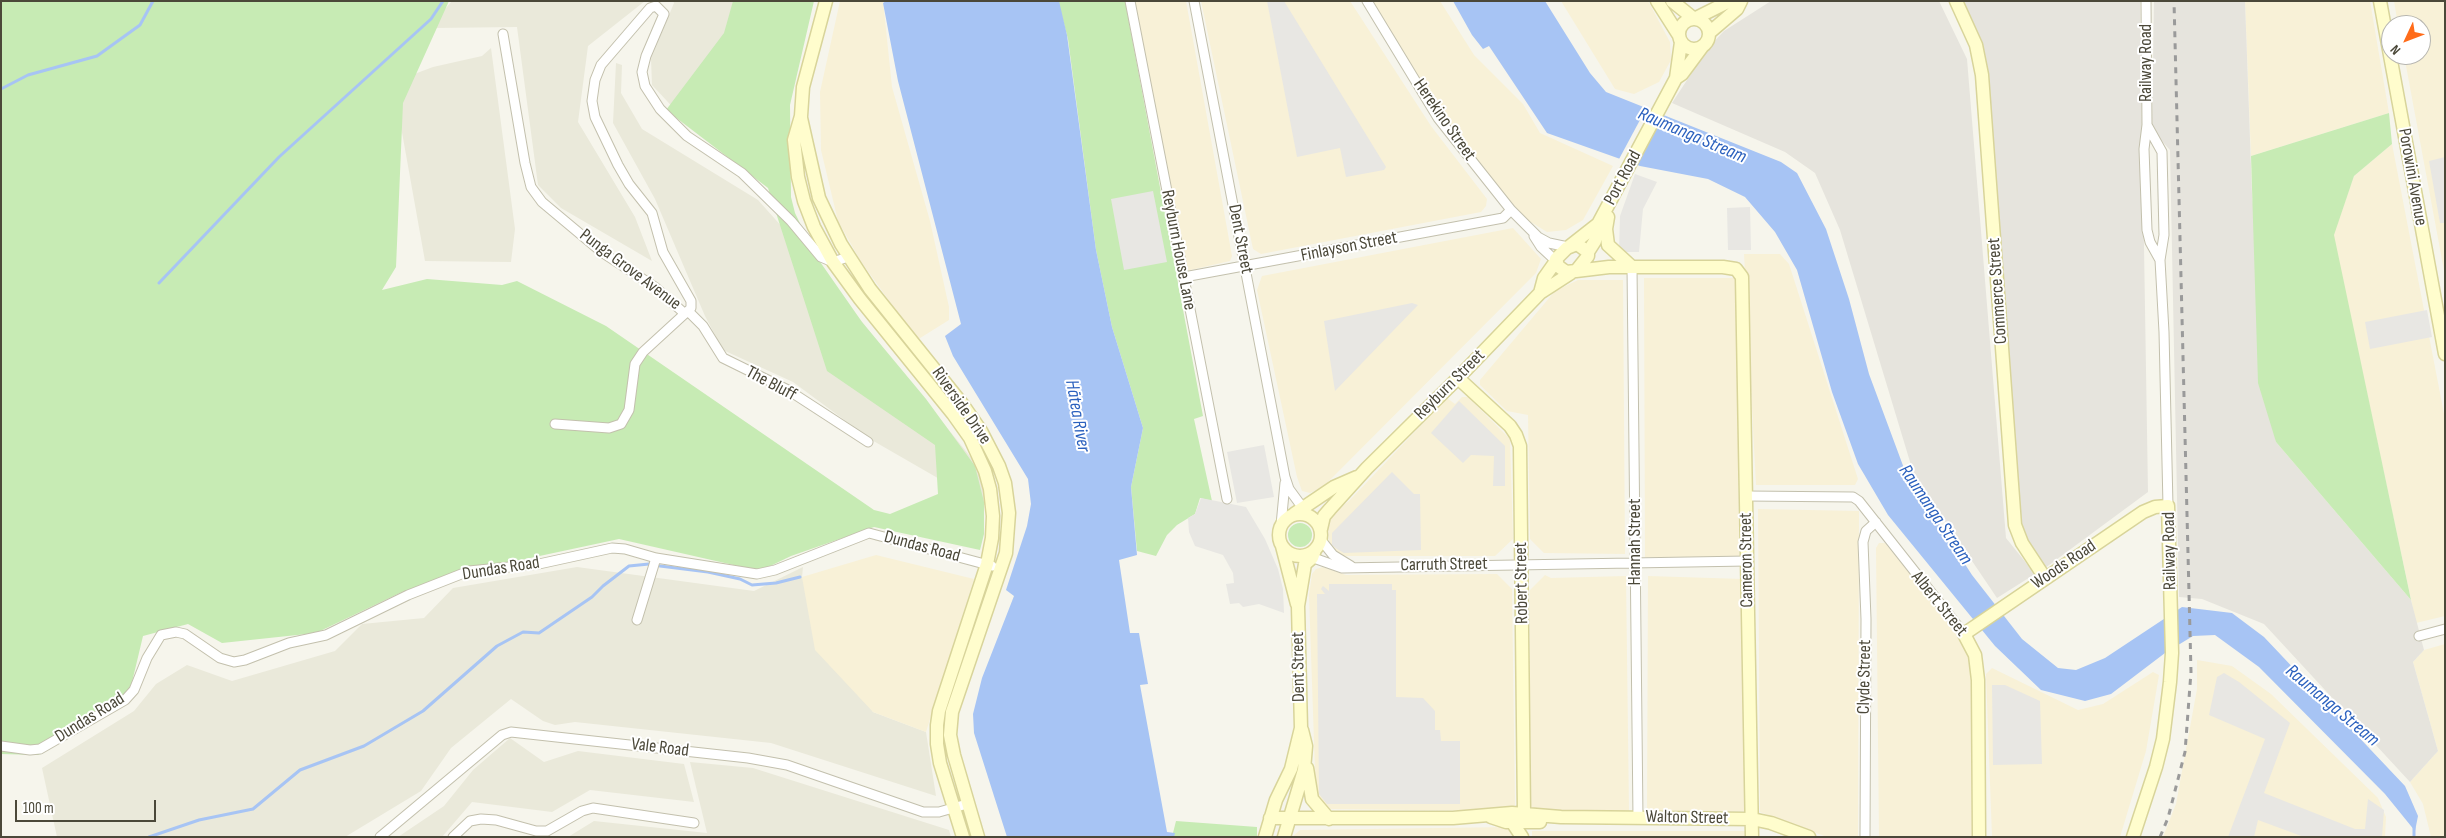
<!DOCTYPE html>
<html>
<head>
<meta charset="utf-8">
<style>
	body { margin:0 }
	#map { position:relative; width:2446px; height:838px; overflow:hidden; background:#f6f5ec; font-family:"Sofia Sans Condensed",sans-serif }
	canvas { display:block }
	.frame { position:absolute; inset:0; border:2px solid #4b4839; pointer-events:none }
	.north { position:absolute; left:2381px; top:15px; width:50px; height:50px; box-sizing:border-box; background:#fff; border:1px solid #b7b6b0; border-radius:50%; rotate:227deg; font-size:14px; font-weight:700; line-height:20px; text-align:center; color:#4b4839 }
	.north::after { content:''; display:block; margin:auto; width:18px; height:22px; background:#ff6c1a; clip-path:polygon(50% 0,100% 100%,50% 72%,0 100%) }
	.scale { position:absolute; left:15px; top:800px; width:141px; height:22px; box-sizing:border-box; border:2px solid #4b4839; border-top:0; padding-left:6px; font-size:15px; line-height:18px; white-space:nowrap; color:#4b4839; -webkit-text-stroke:4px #fff; paint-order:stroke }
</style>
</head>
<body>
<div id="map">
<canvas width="2446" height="838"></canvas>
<div class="frame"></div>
<div class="north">N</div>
<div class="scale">100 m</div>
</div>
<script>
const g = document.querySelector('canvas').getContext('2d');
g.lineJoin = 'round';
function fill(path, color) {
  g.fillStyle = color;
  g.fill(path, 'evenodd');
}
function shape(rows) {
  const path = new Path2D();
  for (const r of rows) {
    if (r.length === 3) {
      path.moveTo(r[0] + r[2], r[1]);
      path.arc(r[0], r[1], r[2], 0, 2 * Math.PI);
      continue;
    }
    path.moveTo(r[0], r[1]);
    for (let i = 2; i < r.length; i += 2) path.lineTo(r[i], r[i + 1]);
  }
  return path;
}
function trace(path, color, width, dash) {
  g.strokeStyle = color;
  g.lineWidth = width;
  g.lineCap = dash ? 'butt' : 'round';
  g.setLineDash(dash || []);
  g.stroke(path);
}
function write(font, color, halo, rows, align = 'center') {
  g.font = font + ' "Sofia Sans Condensed",sans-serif';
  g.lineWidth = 4;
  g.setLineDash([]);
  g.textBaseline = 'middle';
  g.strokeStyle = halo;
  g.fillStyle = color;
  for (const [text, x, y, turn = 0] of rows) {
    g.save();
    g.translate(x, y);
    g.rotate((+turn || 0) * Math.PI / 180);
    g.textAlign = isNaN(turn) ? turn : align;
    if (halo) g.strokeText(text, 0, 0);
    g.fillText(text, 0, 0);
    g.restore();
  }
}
fill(shape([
	[452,1,645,1,588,46,578,122,635,217,652,261,561,208,538,185,517,27,434,28,433,23],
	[673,1,809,1,681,116,652,85,651,59,674,3],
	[491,48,515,229,511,262,425,261,393,82,433,67,482,56],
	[616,63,622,65,621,93,642,129,758,200,818,267,981,470,988,507,870,439,793,382,723,350,705,316,655,199,613,123],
	[577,567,754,591,803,567,802,577,873,712,926,732,936,796,771,743,575,722,555,725,543,721,511,699,451,748,421,791,345,837,57,837,42,768,134,711,156,684,187,665,232,681,335,651,362,624,424,618,453,588],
	[510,738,544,762,578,751,684,764,694,802,590,790,552,812,472,802,442,837,398,837,444,806,473,770],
	[690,762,753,768,949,830,951,837,568,837,594,821,707,833]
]), '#eae9da');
fill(shape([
	[840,1,883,1,892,87,930,221,949,307,949,320,917,340,860,260,838,221,821,150,820,92],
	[1131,1,1186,1,1232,256,1230,261,1186,271],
	[1201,1,1350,1,1431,126,1487,199,1486,206,1481,212,1261,254,1253,249],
	[1372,1,1440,1,1474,55,1523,104,1540,133,1613,166,1583,220,1566,230,1547,232,1526,219,1477,162,1422,88],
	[1561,1,1648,1,1670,42,1671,60,1659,82,1634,94,1615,89],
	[2245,1,2370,1,2389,113,2251,156],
	[2394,1,2445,1,2445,276,2404,55,2421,55,2421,25,2398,25],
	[2392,144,2445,419,2445,616,2416,623,2333,235,2354,176],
	[1513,228,1541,259,1536,273,1324,486,1310,493,1302,491,1297,477,1257,290,1262,276],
	[1744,254,1780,254,1789,264,1858,479,1855,485,1756,485],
	[1644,278,1737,278,1739,557,1645,557],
	[1578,280,1623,280,1625,554,1544,553,1530,539,1528,415,1507,411,1480,385,1480,380,1555,291],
	[1462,397,1468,397,1510,439,1513,539,1495,556,1342,556,1334,550,1329,543,1328,526,1334,512,1349,501,1447,398,1455,404],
	[1758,509,1859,511,1858,837,1827,837,1760,812],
	[1879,543,1885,543,1940,610,1972,659,1974,837,1879,837,1876,548],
	[876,555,974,579,926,732,873,712,815,650,802,577],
	[1323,567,1346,575,1497,574,1512,589,1515,805,1508,811,1325,809,1316,800,1309,595,1312,574,1316,569],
	[1545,575,1551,578,1626,576,1629,812,1529,812,1530,590],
	[1648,576,1743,579,1745,811,1647,811],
	[2445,644,2445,837,2431,837,2423,804,2410,782,2438,751,2413,662,2424,650],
	[2197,660,2232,666,2271,694,2378,798,2386,817,2385,837,2163,837,2176,804,2197,689],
	[1992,668,2078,710,2103,704,2153,672,2159,675,2146,751,2120,837,1992,837,1986,674],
	[1508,827,1515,837,1292,837,1300,830],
	[1532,831,1746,831,1746,837,1532,837]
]), '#f8f1d7');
fill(shape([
	[1771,1,1939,1,1967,59,2006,538,2035,574,1997,598,1914,475,1840,230,1815,173,1785,152,1672,103,1708,48,1724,31],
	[1960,1,2140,1,2148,492,2045,568,2016,532,1986,59],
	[2154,1,2245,1,2252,194,2276,442,2411,600,2424,650,2413,662,2438,751,2410,782,2264,624,2202,599,2179,597,2170,150,2152,130]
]), '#e6e4dd');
fill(shape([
	[1,1,449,1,403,103,396,267,382,290,427,279,502,285,517,281,606,326,874,510,890,514,938,494,935,445,827,371,768,188,666,110,724,33,733,1,814,1,790,105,791,197,795,213,816,256,862,322,926,399,975,466,984,502,984,534,980,550,874,527,791,556,760,571,619,539,446,576,402,592,316,633,222,643,188,624,143,636,128,699,38,755,1,754],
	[1058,1,1125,1,1203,416,1194,419,1212,501,1200,498,1195,514,1177,525,1167,535,1156,556,1137,551,1131,487,1143,428,1112,327,1096,250,1068,39],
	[2389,113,2392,144,2354,176,2334,235,2411,600,2276,442,2258,383,2251,156],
	[1300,535,12],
	[1176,821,1257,827,1257,837,1172,837]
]), '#c7ebb4');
fill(shape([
	[1267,1,1284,1,1386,167,1384,170,1346,177,1340,148,1297,157],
	[2445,157,2445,223,2440,223,2429,161],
	[1635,174,1657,182,1643,209,1639,252,1619,252,1620,216],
	[1153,191,1167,262,1124,270,1111,199],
	[1750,207,1751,250,1728,250,1727,208],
	[1412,303,1418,305,1335,391,1324,321],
	[2427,310,2432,337,2370,349,2365,322],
	[1459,401,1505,446,1505,486,1493,486,1494,456,1471,455,1463,463,1431,433],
	[1264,445,1274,497,1237,503,1227,452],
	[1392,472,1414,494,1420,494,1421,550,1344,553,1337,549,1332,545,1332,533],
	[1201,498,1246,507,1265,539,1278,569,1283,589,1284,613,1259,604,1243,607,1239,603,1230,604,1226,584,1234,583,1233,573,1223,555,1195,546,1189,532,1188,518,1195,514],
	[1329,584,1392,584,1392,590,1396,590,1396,697,1423,698,1435,711,1435,730,1440,730,1441,741,1460,741,1460,804,1327,804,1319,794,1317,594,1325,594,1321,589,1323,586,1329,591],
	[2224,673,2239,682,2290,723,2264,793,2355,829,2365,829,2368,799,2384,810,2382,837,2304,837,2258,820,2254,837,2228,837,2265,739,2209,715,2217,677],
	[1992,685,2005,685,2040,701,2042,764,1993,765]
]), '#e8e7e3');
fill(shape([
	[886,1,1059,1,1067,35,1096,250,1112,327,1143,428,1131,487,1137,555,1119,560,1130,633,1139,633,1141,645,1148,684,1140,685,1167,832,1175,833,1174,837,1007,837,974,733,973,714,982,678,1014,596,1006,590,1027,526,1031,504,1028,479,953,356,945,336,961,324,898,81,883,3],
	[1453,1,1545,1,1590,73,1606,92,1781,162,1797,173,1826,229,1849,299,1869,374,1905,471,1972,575,2022,639,2058,668,2076,670,2105,658,2182,607,2232,613,2264,637,2405,786,2418,816,2415,831,2385,794,2259,667,2215,635,2193,636,2165,653,2111,694,2085,701,2041,690,1995,646,1888,515,1858,464,1832,392,1797,270,1775,232,1745,197,1708,179,1640,166,1547,133,1489,46,1483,49,1472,35]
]), '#a7c4f4');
fill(shape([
	[1648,105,1665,112,1636,167,1618,161]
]), '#f6f5ec');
trace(shape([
	[1,89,28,75,97,56,140,25,153,1],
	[159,283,279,157,431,19,443,1],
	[660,566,708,572,740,579,752,585,776,583,800,577],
	[2414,827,2414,837],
	[149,837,199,820,253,809,300,770,364,746,423,711,497,646,523,632,539,633,592,597,603,586,629,566,649,564]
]), '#a7c4f4', 3);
const street = shape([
	[1130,1,1227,499],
	[1194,1,1285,477,1289,489,1308,515],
	[1367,1,1438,118,1511,210,1538,237,1549,243,1568,247],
	[2146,1,2147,125,2144,149,2147,230,2150,242,2160,260],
	[503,34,525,163,531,187,542,202,603,253,655,287,684,313],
	[2147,125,2162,152,2164,235,2160,260,2164,332,2168,506],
	[1534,236,1541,247,1556,261],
	[1632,267,1638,818],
	[1184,277,1503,218,1511,210],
	[689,312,703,326,723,358,788,390,868,442],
	[555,424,609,428,621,424,629,410,635,364,643,352,691,308,691,301,663,252,652,213,629,184,618,165,595,117,592,101,595,80,601,65,650,8,656,6,664,14,646,56,642,72,645,86,660,109,687,136,742,173,791,221,821,257,833,262,848,257],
	[1747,496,1853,497,1859,501,1964,634],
	[1281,525,1285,483],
	[1321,540,1333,555,1351,566],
	[1308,556,1342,568,1747,561],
	[637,620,656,558],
	[2419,636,2445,629],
	[1,746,30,750,40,749,125,700,134,690,147,658,161,635,176,632,185,634,220,658,234,662,245,660,289,643,326,635,408,595,469,571,539,564,612,548,625,549,656,558,757,574,775,570,869,533,992,566],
	[380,837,502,735,511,732,748,758,787,765,923,812,939,812,967,804],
	[453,837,470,821,481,819,496,820,536,831,547,831,582,811,593,808,694,823],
	[1865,837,1866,619,1863,542,1866,531,1876,522]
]);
const secondary = shape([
	[826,1,803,87,801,116,794,140,798,177,804,201,814,227,833,262,860,299,953,414,970,438,985,471,990,489,993,516,992,538,987,564,939,711,937,725,937,744,940,763,963,837],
	[1657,1,1678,34],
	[1672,1,1693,18],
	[1956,1,1976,45,1982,75,2015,525,2022,543,2045,578],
	[2380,1,2445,354],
	[1694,19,1730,1],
	[1694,34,15],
	[1709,33,1737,9,1741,1],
	[1676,78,1682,74,1702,47],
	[801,118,819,198,841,244,870,289,963,405,981,431,999,466,1005,483,1009,513,1006,553,952,712,950,735,954,755,978,837],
	[1608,217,1606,229,1608,245,1632,267],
	[1577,244,1588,252,1588,256,1576,271,1566,272,1558,266,1556,259,1567,248,1577,244],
	[1570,246,1598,224],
	[1588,252,1595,241,1598,224,1676,78,1681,42],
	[1576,271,1609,267,1723,267,1736,269,1742,277,1752,837],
	[1540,293,1544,278,1556,261],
	[1458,378,1510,426,1516,435,1520,446,1524,813],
	[1300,535,21],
	[1294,514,1334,487,1357,477],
	[1321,529,1324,516,1330,509,1367,468,1458,378,1540,293,1571,273],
	[1282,546,1297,604],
	[1307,768,1312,799,1329,819],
	[1491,817,1506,822,1540,822],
	[1270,818,1453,818,1512,813,1561,817,1752,819,1771,823,1809,837],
	[1512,822,1522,837],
	[1265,837,1276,800,1291,769,1301,728,1298,606,1305,564,1312,558,1315,550],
	[1284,837,1304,770,1306,746,1302,730],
	[1979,837,1978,680,1975,655,1964,634,2143,512,2155,507,2168,506,2172,653,2170,682,2163,739,2156,767,2133,837]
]);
trace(street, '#c3c0ad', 11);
trace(secondary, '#d8d49a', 15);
trace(street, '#fff', 9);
trace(secondary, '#fffdcd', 12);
trace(shape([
	[2160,837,2168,818,2185,752,2191,672,2174,1]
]), '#9a9a9a', 3, [6, 6]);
write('18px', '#4b4839', '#fff', [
	["Railway Road",2146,63,-90],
	["Herekino Street",1444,120,55],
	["Porowini Avenue",2412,177,80],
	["Port Road",1623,178,-62],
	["Dent Street",1240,239,79],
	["Finlayson Street",1349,247,-11],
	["Reyburn House Lane",1178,250,79],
	["Punga Grove Avenue",630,270,37],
	["Commerce Street",1998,291,-94],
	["The Bluff",771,384,28],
	["Reyburn Street",1450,385,-45],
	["Riverside Drive",961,406,55],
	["Hannah Street",1635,542,-90],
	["Dundas Road",922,547,15],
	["Railway Road",2170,551,-91],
	["Cameron Street",1747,560,-91],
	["Carruth Street",1444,565,-1],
	["Woods Road",2064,565,-34],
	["Dundas Road",501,569,-9],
	["Robert Street",1522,583,-91],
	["Albert Street",1939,604,51],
	["Dent Street",1299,667,-91],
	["Clyde Street",1865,677,-89],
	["Dundas Road",90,718,-32],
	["Vale Road",660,748,7],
	["Walton Street",1687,818,1]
]);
write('italic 19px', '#2b61be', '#fff', [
	["Raumanga Stream",1692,136,23],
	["Hātea River",1077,416,80],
	["Raumanga Stream",1935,515,56],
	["Raumanga Stream",2332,706,40]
]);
</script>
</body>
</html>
